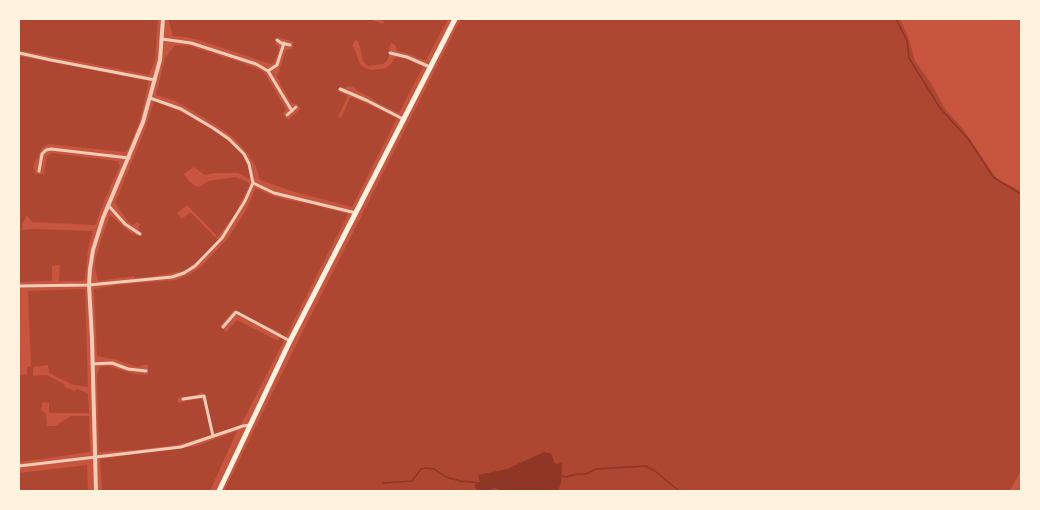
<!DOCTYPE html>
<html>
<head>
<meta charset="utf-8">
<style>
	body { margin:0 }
	#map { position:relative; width:1040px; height:510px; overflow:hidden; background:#c8553d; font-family:"PT Sans",sans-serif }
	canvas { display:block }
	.frame { position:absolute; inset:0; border:20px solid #fff3e0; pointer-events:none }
</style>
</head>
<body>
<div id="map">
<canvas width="1040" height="510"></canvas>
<div class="frame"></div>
</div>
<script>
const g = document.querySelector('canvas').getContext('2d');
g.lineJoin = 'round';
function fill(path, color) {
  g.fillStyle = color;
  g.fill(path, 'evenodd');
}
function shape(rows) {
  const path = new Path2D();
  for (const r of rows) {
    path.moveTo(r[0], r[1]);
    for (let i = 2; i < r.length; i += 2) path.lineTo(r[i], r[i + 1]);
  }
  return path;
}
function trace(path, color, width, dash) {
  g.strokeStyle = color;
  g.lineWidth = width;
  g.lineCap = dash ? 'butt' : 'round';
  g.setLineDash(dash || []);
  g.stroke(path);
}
fill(shape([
	[19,19,158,19,155,61,149,75,19,50],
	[168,19,369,19,383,24,384,21,379,19,448,19,426,60,417,58,413,55,397,51,395,45,391,43,389,48,390,54,387,61,383,64,368,66,363,61,360,47,358,41,355,40,352,46,354,48,360,64,365,68,371,70,386,68,391,64,393,60,396,57,406,59,423,67,399,113,376,102,370,97,357,91,355,88,350,86,344,88,340,87,337,91,348,96,338,117,341,118,350,98,352,97,397,118,352,207,295,192,260,180,256,167,249,155,234,138,216,125,176,101,156,95,165,58,175,45,190,46,243,63,261,70,265,74,286,109,283,114,288,120,301,109,296,104,292,103,290,101,277,77,286,50,292,49,294,42,278,37,275,44,278,46,279,50,274,62,271,64,202,41,186,37,173,36],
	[461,19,900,19,909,39,915,61,931,83,945,109,963,129,997,179,1021,191,1021,470,1010,491,224,491,302,333],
	[19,56,149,81,140,120,129,148,125,152,49,144,42,148,37,159,34,162,33,168,35,170,35,174,44,174,47,156,51,153,118,161,120,166,105,199,95,225,32,222,27,215,22,225,21,230,35,229,93,231,88,249,85,279,83,281,59,281,60,265,52,266,52,281,19,282],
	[154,101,179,111,208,127,232,144,243,155,248,165,251,178,250,179,238,173,214,173,205,175,194,167,184,174,189,181,194,185,199,187,208,181,236,177,249,183,249,186,235,214,218,237,187,205,177,213,182,219,189,213,191,213,218,240,200,259,187,269,178,272,150,277,135,278,134,276,98,281,95,268,95,262,101,240,110,215,131,233,139,236,142,233,138,229,140,224,137,222,133,225,130,224,115,203,144,132],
	[256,188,268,194,287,200,310,204,348,214,241,425,214,434,207,406,207,396,201,392,197,395,178,398,178,403,200,398,203,400,211,435,177,445,136,450,99,452,97,375,100,367,109,366,134,374,148,375,148,365,143,365,141,366,137,367,117,360,97,356,94,289,116,285,176,280,190,274,202,266,228,238,246,210],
	[234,310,281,333,278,341,237,320,226,332,220,326],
	[83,289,85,291,88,387,73,385,49,373,48,365,33,367,33,376,47,375,64,384,65,387,74,391,77,389,88,393,89,413,49,413,49,403,43,402,41,411,46,413,47,426,55,426,71,416,89,416,90,452,19,462,19,375,27,374,27,367,31,366,28,291],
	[237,431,210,491,102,491,100,459,196,446],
	[87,465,88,491,19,491,19,473]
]), '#ae4732');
fill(shape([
	[544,452,547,453,550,453,552,455,554,462,556,464,561,463,562,465,561,483,558,491,503,491,495,488,487,491,479,491,476,489,474,485,480,482,478,475,507,469]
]), '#8f3625');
trace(shape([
	[896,19,907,41,909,58,940,108,969,140,993,177,1021,194],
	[562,476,566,477,577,474,586,474,596,469,646,466,655,471,679,491],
	[383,483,412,481,421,469,426,468,434,469,446,477,460,481,481,483]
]), '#8f3625', 1.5);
trace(shape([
	[162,39,191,43,256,64,268,71,277,65,284,43],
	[277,40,281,43,290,45],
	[19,53,51,60,155,80],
	[390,53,407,57,430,67],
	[268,71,292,111],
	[340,89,366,100,403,119],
	[287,115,296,107],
	[39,171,42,154,46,150,51,149,129,158],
	[253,183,274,193,356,213],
	[108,205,125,224,140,234],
	[19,286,89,285,172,277,184,273,195,266,222,238,245,201,253,183,249,164,244,154,229,139,213,128,181,109,150,98],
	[223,327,236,312,290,341],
	[92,364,112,363,128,369,146,371],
	[183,399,204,396,213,436],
	[19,466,181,447,243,426,250,425]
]), '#f1ccb7', 3);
trace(shape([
	[96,491,92,339,89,285,90,269,93,250,103,218,143,122,160,60,163,19]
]), '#f1ccb7', 4);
trace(shape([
	[219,491,290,341,455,19]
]), '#fff3e0', 5);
</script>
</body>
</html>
